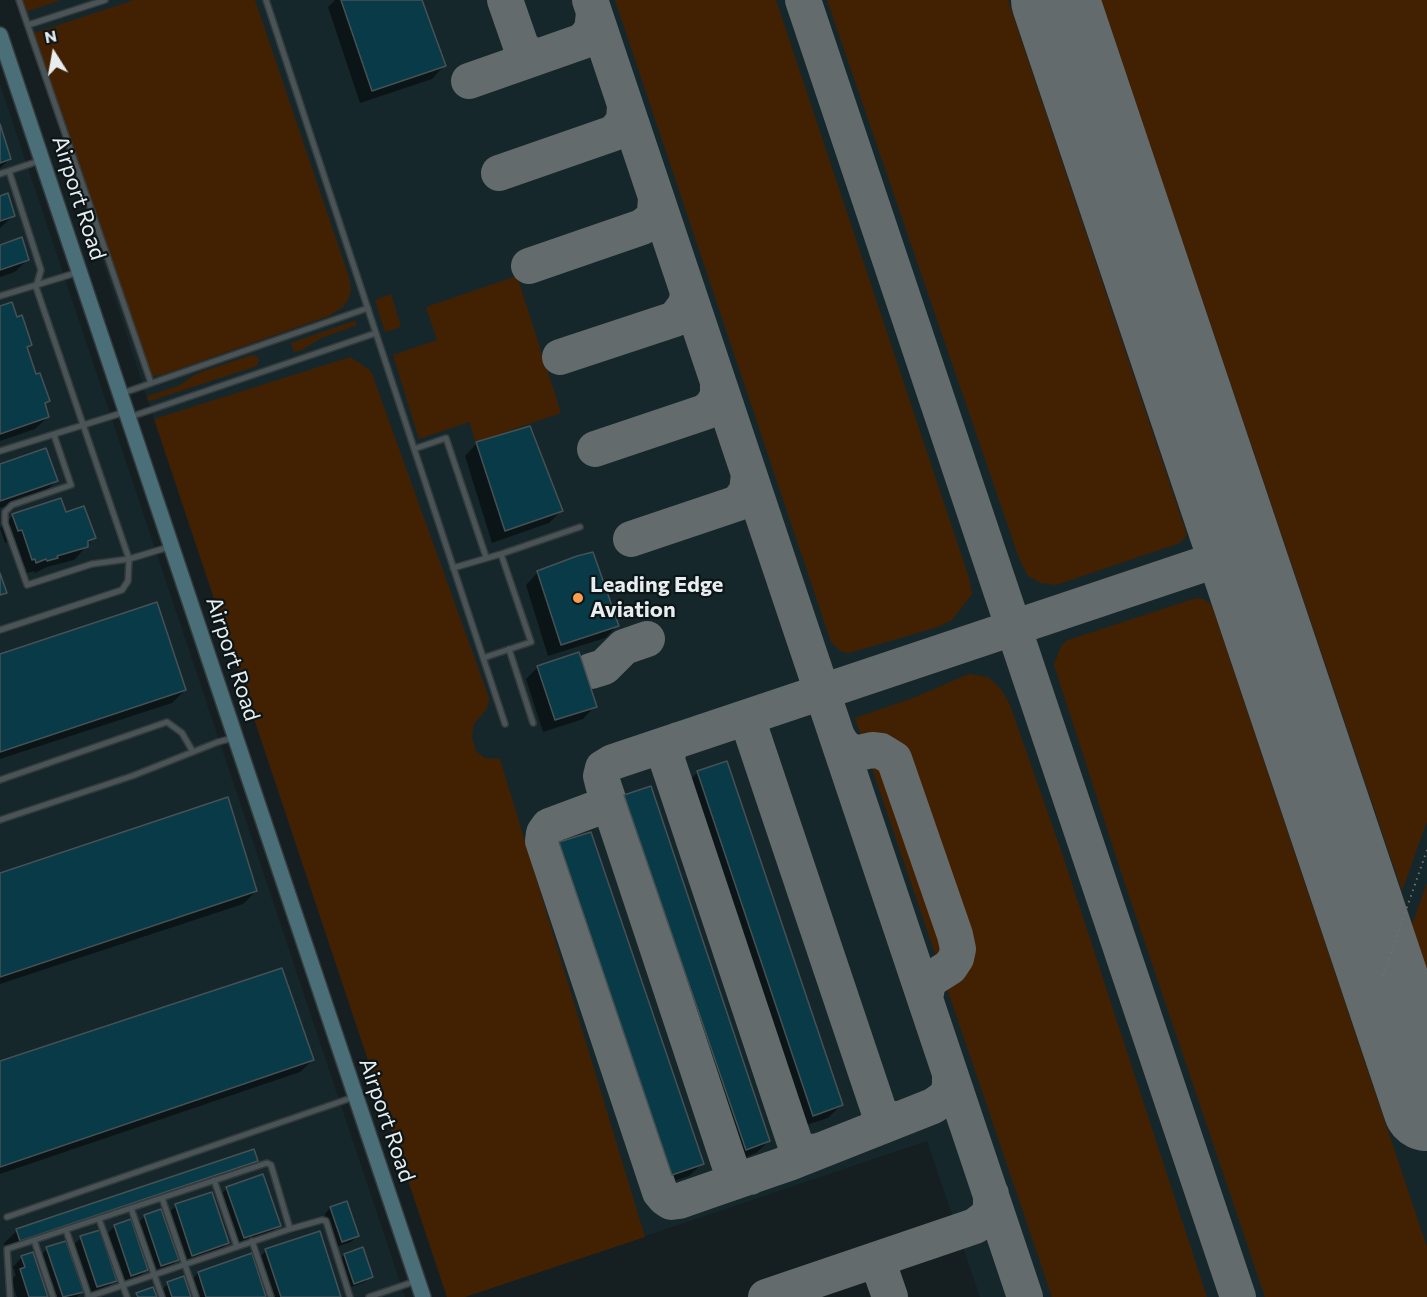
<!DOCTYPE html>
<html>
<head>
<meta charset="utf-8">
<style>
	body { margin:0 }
	#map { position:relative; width:1427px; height:1297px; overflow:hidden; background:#151e20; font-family:Commissioner,sans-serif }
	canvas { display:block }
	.north { position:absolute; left:24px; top:24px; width:60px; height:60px; -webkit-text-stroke:4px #0c1517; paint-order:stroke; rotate:349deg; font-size:16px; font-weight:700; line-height:24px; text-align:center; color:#e8eeef }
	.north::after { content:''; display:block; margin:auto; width:21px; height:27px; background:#e8eeef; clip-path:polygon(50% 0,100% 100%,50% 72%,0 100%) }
</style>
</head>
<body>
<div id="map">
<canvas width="1427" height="1297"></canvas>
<div class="north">N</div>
</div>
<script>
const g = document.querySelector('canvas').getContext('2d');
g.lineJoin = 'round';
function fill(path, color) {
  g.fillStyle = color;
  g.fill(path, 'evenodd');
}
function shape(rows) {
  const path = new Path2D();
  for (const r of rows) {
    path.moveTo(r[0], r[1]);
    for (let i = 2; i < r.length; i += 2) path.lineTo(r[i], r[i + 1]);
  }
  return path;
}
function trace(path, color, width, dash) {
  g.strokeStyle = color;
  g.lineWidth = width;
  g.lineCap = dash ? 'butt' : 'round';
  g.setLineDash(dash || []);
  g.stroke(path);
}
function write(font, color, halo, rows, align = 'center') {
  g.font = font + ' Commissioner,sans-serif';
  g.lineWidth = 4.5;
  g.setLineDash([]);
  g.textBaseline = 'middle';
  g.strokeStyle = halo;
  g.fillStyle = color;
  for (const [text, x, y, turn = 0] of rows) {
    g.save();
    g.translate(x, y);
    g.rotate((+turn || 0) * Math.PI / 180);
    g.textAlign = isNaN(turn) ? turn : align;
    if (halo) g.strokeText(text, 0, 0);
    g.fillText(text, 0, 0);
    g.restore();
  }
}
fill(shape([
	[18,0,1427,0,1427,1297,980,1297,927,1141,465,1297,447,1297,154,419],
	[0,84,405,1297,0,1297]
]), '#16272b');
fill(shape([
	[21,0,61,0,25,12],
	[134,0,255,0,349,277,351,289,349,298,343,307,329,316,162,375,149,376,31,34],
	[615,0,776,0,969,578,972,594,952,620,938,627,849,653,842,652,831,642],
	[827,0,1008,0,1187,535,1180,543,1056,585,1041,583,1028,576,1019,558],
	[1101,0,1427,0,1427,821,1402,891],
	[517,276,561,413,476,442,469,422,419,439,393,355,437,340,426,307],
	[391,294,401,327,385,332,375,300],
	[354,321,357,322,355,326,321,338,302,350,294,352,291,343],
	[252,355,258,357,259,360,257,366,150,401,147,400,148,396,178,386,198,373],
	[350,357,371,371,489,698,487,708,474,724,472,737,476,751,485,758,500,759,645,1237,465,1297,447,1297,154,419],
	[1200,598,1207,601,1212,606,1427,1247,1427,1297,1265,1297,1121,872,1054,665,1061,646,1068,640,1193,599],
	[969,674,988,677,1001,689,1010,705,1064,859,1207,1297,1052,1297,855,718,913,698],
	[1427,883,1427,1004,1406,941]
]), '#422103');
fill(shape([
	[335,0,420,0,444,66,432,79,360,103,328,7],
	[0,129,10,159,0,168],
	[0,197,14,215,0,228],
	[0,246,28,259,15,272,0,277],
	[0,308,16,318,30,345,26,349,35,376,48,401,44,405,48,417,35,429,0,441],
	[477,443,561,511,549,523,492,543,465,456],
	[0,465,56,481,43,494,0,508],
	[65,514,95,537,74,560,47,567,35,573,34,571,24,574,9,541,5,543,0,528,13,516],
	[538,572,617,626,605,638,548,656,526,585],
	[0,656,185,690,172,703,0,759],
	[538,667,595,706,583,719,543,732,526,679],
	[698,772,841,1105,828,1118,800,1127,685,785],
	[625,797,769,1141,756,1153,733,1162,612,809],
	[560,844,702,1164,689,1176,659,1186,547,856],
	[0,874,256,891,243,904,0,984],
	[313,1060,300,1072,0,1174,0,1062],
	[257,1160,244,1173,7,1252,4,1243,17,1231],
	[227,1188,279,1225,270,1234,234,1246,218,1198],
	[211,1194,228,1243,218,1252,183,1264,166,1215,176,1206],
	[330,1208,357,1236,351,1242,336,1247,325,1214],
	[145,1216,177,1260,168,1269,152,1274,136,1225],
	[115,1226,146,1270,137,1279,122,1284,105,1236],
	[81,1238,115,1280,106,1289,88,1296,71,1247],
	[47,1249,82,1292,77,1297,51,1297,38,1258],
	[266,1251,340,1297,160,1297,158,1293,168,1284,186,1286,198,1273,253,1263],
	[344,1255,371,1276,365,1282,348,1288,338,1261],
	[22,1257,46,1297,17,1297,11,1280,16,1275,13,1267]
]), '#0007');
trace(shape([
	[505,0,521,46,530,55,539,56],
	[590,0,1025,1297],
	[803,0,1238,1297],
	[469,81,583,41,592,30,594,13],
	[499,173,614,133,624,121,625,106],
	[529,266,642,227,651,220,655,212,656,198],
	[560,357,675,319,685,306,688,296,687,289],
	[595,449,705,412,713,405,718,395,718,382],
	[631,539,738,503,747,491,749,474],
	[1205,564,1227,562,1238,567,1245,575,1255,594],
	[591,671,604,667,624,647,647,639],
	[759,714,751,722,752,733,879,1111,887,1119,900,1119],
	[838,738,843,746,850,751,859,753,872,750,881,751,894,759,955,935,958,949,956,958,950,967,931,979,927,987,925,999],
	[678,740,668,748,667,755,668,763,795,1143,802,1151,815,1152],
	[605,791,605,799,600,807,549,826,544,833,543,841,660,1192,665,1198,671,1202,679,1201,722,1186,789,1163,933,1106,946,1097,950,1087,950,1074],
	[750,1177,740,1176,731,1169,603,784,601,776,603,768,613,762,1213,561,1224,554,1230,543,1230,530,1226,507],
	[766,1297,975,1226,988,1216,991,1207,991,1194],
	[890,1297,881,1271,883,1261,891,1255]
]), '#636b6c', 36);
trace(shape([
	[1055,0,1427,1107]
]), '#636b6c', 88);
const building = shape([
	[341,0,422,0,446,66,372,91,341,0],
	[0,124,11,159,0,163,0,124],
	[8,193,15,216,0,221,0,196,8,193],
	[22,237,29,260,0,270,0,245,22,237],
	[12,302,17,317,22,315,32,345,27,347,36,374,40,373,50,401,45,403,49,417,0,434,0,306,12,302],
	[530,426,563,511,505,531,476,442,530,426],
	[46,448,58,481,0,501,0,464,46,448],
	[61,498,66,512,84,506,96,538,88,541,88,547,57,556,58,558,47,561,46,559,36,563,35,559,32,560,22,530,18,531,12,514,61,498],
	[593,552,619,626,561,645,537,571,577,556,593,552],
	[0,573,7,593,0,595,0,573],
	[157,602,186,690,0,752,0,654,157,602],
	[579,652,597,707,555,720,537,666,579,652],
	[727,761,843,1105,813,1116,697,771,727,761],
	[651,786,770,1141,746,1150,624,795,651,786],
	[228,797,257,891,0,977,0,873,228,797],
	[591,832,704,1164,672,1175,559,842,591,832],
	[282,968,314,1060,0,1167,0,1061,282,968],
	[254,1149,258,1161,20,1241,16,1229,254,1149],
	[263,1174,281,1226,244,1238,226,1187,263,1174],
	[212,1192,229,1243,192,1256,175,1204,212,1192],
	[347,1201,359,1236,342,1242,330,1207,347,1201],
	[161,1209,179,1260,161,1266,144,1215,161,1209],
	[131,1219,148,1270,131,1276,114,1225,131,1219],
	[100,1230,117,1281,97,1287,80,1236,100,1230],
	[320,1231,341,1297,281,1297,265,1249,320,1231],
	[66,1241,84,1292,63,1297,46,1247,66,1241],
	[363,1247,373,1277,354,1284,344,1254,363,1247],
	[33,1252,48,1297,29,1297,20,1269,25,1267,21,1256,33,1252],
	[252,1253,266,1297,206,1297,198,1272,252,1253],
	[184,1276,191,1297,172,1297,167,1282,184,1276],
	[153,1287,157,1297,138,1297,136,1293,153,1287]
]);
fill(building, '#083b47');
trace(building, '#475154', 1.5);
const lane = shape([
	[19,0,151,383],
	[266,0,505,724],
	[28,25,105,0],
	[9,171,39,161],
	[0,174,9,171,41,270,36,287,129,559,169,547],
	[0,296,79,272],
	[123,393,368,308],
	[130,417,376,333],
	[414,449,446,438,486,557],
	[0,451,125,412],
	[453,568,501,554,580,527],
	[0,630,122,590,128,581,129,559,92,564,27,585,5,523,5,512,12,505,71,485,54,435],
	[509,649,533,723],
	[483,658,531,642,501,554],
	[0,780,167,722,182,733,193,752],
	[0,820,132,776,218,742,233,738],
	[214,1180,237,1247],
	[162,1198,196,1297],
	[131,1208,162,1297],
	[7,1217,354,1097],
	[99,1219,127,1297],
	[66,1230,89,1297],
	[34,1240,53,1297],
	[252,1241,271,1297],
	[10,1297,7,1249,267,1163,271,1165,290,1229,322,1220,326,1221,350,1297],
	[88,1297,290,1229],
	[369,1297,416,1281]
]);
const secondary = shape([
	[0,35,423,1297]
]);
trace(lane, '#353b3c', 8);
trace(secondary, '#353b3c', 18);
trace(shape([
	[1383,976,1427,850]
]), '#697172', 2, [1.5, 4.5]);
trace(lane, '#4a5457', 5);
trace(secondary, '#4a6f79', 15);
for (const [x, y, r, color] of [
	[578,598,6,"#fb9e50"]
]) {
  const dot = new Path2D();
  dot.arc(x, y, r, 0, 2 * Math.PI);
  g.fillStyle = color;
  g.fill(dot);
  trace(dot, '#0c1517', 2);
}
write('22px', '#e8eeef', '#0c1517', [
	["Airport Road",79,198,72],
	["Airport Road",233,659,72],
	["Airport Road",387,1120,71]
]);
write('bold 22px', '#e8eeef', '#0c1517', [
	["Leading Edge",590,585],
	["Aviation",590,610]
], 'left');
</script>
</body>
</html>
